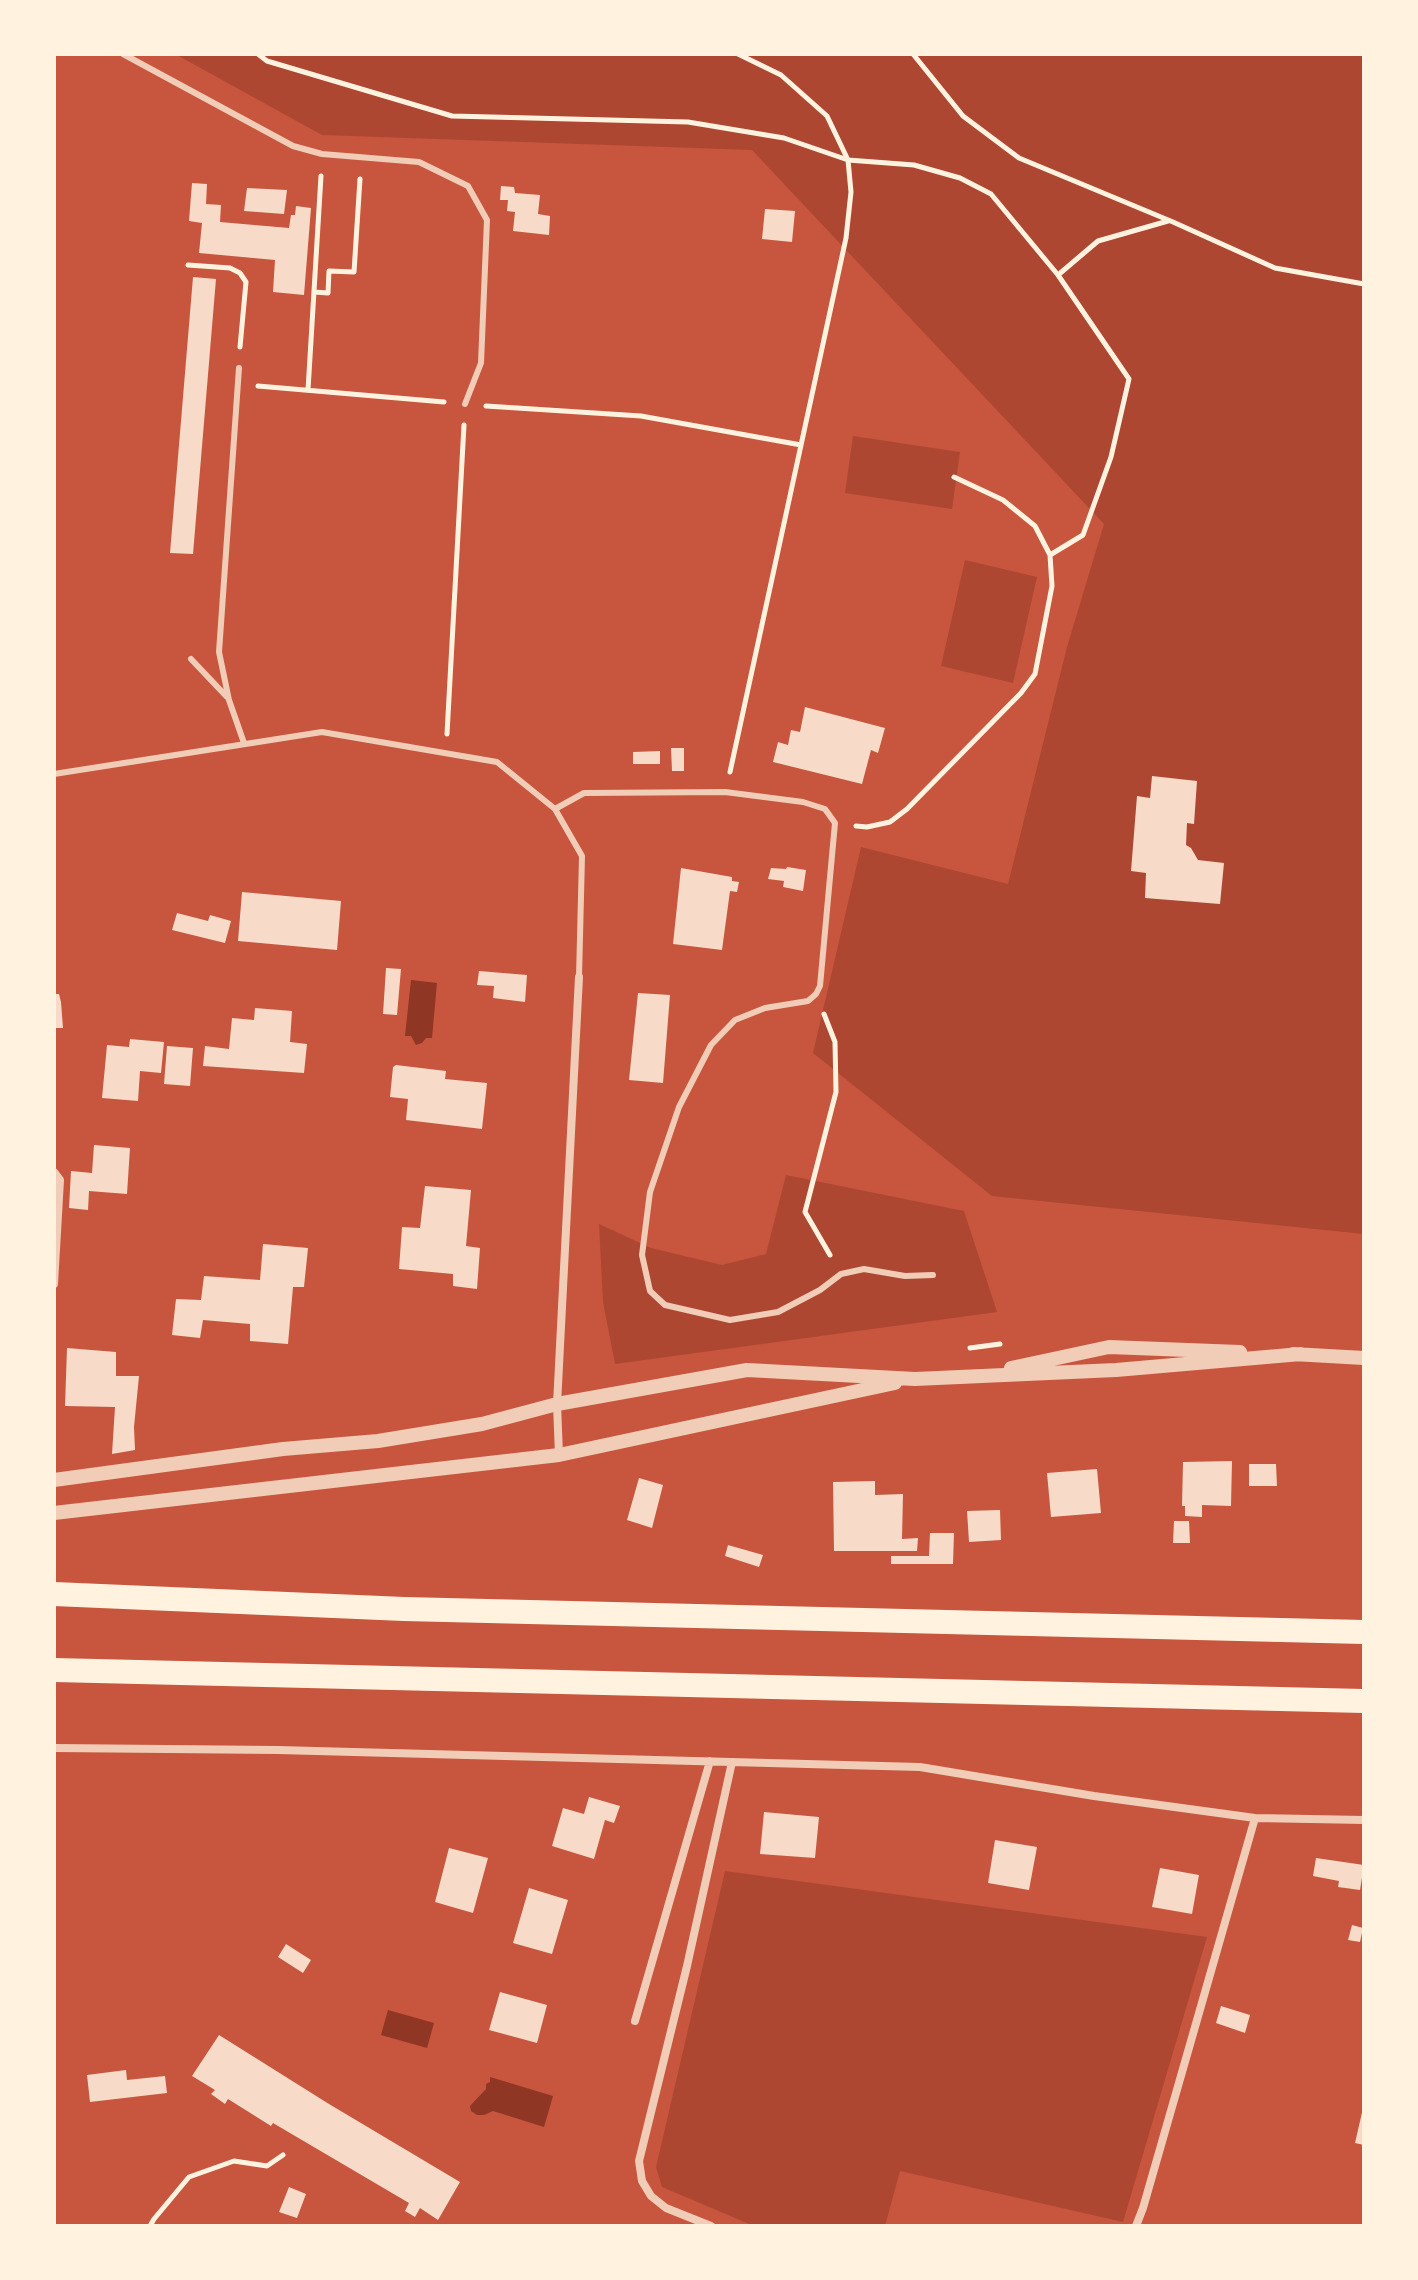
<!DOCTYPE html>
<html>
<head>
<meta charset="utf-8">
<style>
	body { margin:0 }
	#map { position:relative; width:1418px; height:2280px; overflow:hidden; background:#c8553d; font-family:"Alegreya Sans",sans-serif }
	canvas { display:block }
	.frame { position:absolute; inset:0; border:56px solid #fff3e0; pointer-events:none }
</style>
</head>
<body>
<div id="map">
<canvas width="1418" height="2280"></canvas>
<div class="frame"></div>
</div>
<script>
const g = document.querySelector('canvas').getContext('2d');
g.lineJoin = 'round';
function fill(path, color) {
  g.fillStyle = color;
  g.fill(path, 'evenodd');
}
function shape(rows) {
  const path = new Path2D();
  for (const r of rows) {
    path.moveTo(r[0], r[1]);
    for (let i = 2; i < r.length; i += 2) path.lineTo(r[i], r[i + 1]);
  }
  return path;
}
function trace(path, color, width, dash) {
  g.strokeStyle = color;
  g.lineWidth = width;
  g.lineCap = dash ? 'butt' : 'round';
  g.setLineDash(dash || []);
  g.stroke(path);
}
fill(shape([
	[175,54,1364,54,1364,1234,992,1196,813,1053,861,847,1008,884,1067,647,1104,524,752,150,322,135],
	[853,436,960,452,952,509,845,493],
	[965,560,1037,577,1013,683,941,666],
	[786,1175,964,1211,997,1312,615,1364,603,1302,599,1224,651,1248,722,1265,766,1254],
	[725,1871,1207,1937,1123,2222,900,2171,885,2226,754,2226,662,2187,656,2167]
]), '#ae4732');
fill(shape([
	[411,980,437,983,432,1038,426,1038,422,1043,416,1045,411,1036,405,1036],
	[388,2010,434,2023,427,2048,381,2035],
	[490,2077,553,2096,544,2127,493,2111,484,2115,477,2115,471,2111,470,2106,486,2089,486,2084,490,2082]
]), '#8f3625');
fill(shape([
	[192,183,207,184,206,204,221,205,220,222,289,228,291,215,295,215,296,206,311,208,304,295,273,292,275,260,199,253,202,223,189,221],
	[501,186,514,187,515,193,540,195,538,214,550,216,549,235,513,231,515,212,507,211,508,200,500,200],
	[247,188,287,190,284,214,244,211],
	[765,209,795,211,792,242,762,239],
	[193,277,216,279,193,554,170,553],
	[805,707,885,728,878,753,871,750,862,784,773,762,778,742,788,745,791,730,800,732],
	[671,748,684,748,684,771,672,771],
	[660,751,660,764,633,764,633,752],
	[1152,776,1197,781,1194,824,1187,823,1186,845,1191,848,1198,860,1224,863,1220,904,1145,898,1146,873,1131,871,1137,796,1150,798],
	[787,867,806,870,803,891,783,887,784,881,768,879,771,868,786,869],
	[681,868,732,877,732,881,739,882,737,892,730,891,722,950,673,944],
	[242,892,341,901,337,950,238,941],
	[177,913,208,921,210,915,231,921,225,943,172,930],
	[386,968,401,969,397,1015,383,1014],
	[479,971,527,975,525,1002,493,998,494,986,477,985],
	[638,993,670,995,663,1083,629,1080],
	[54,994,59,994,61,1002,63,1028,54,1028],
	[255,1008,292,1011,290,1042,307,1044,304,1073,203,1066,205,1046,229,1049,232,1018,254,1020],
	[130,1039,164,1042,161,1073,140,1071,138,1101,102,1098,107,1045,129,1047],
	[167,1046,193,1048,190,1086,164,1084],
	[396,1065,446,1071,445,1079,487,1083,482,1129,406,1120,408,1099,390,1097,393,1067],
	[94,1145,130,1148,127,1194,89,1191,88,1210,69,1208,71,1171,92,1173],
	[425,1186,471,1190,466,1246,480,1248,477,1289,453,1286,453,1274,399,1269,402,1227,420,1228],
	[263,1244,308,1248,304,1287,293,1287,288,1344,250,1341,250,1324,203,1320,200,1338,172,1335,176,1299,201,1300,204,1276,260,1280],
	[67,1348,116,1352,116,1376,139,1376,134,1427,135,1450,112,1454,115,1407,65,1406],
	[1232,1461,1231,1506,1202,1505,1202,1517,1185,1516,1185,1506,1182,1506,1183,1462],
	[1249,1464,1276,1464,1277,1486,1249,1486],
	[1097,1469,1101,1513,1051,1517,1047,1473],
	[639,1478,663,1485,652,1528,627,1520],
	[875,1481,875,1495,903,1494,902,1539,918,1538,917,1551,834,1551,833,1482],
	[1000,1510,1001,1540,969,1542,967,1511],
	[1174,1521,1189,1521,1190,1543,1173,1543],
	[930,1533,954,1533,953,1564,891,1564,891,1556,929,1556],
	[728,1545,763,1555,759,1567,725,1556],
	[589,1797,620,1806,614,1823,605,1820,594,1859,552,1846,563,1808,584,1814],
	[764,1812,819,1817,815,1858,760,1854],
	[995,1840,1037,1847,1029,1890,988,1883],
	[449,1848,488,1858,473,1913,435,1902],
	[1316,1858,1364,1865,1360,1890,1338,1887,1339,1881,1313,1876],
	[1160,1868,1199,1875,1192,1914,1152,1907],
	[529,1888,568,1900,552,1954,513,1943],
	[1352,1925,1363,1928,1360,1942,1348,1940],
	[286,1944,311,1960,303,1973,278,1957],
	[500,1992,547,2005,537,2043,489,2030],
	[1221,2006,1250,2015,1245,2033,1216,2023],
	[219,2035,329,2104,460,2182,438,2220,420,2208,415,2217,405,2211,409,2203,273,2123,271,2126,228,2099,225,2104,211,2094,215,2090,192,2076],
	[126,2070,127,2080,165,2076,167,2093,90,2102,87,2075],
	[1363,2108,1364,2108,1364,2145,1355,2143],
	[289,2187,306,2194,297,2218,279,2212]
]), '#f7dbc8');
trace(shape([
	[258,54,267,61,452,116,688,122,784,138,848,160,914,165,960,178,991,194,1058,275,1129,379,1111,457,1083,535,1050,555],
	[913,54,963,116,1019,158,1173,222,1275,268,1364,284],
	[188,265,230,268,240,273,246,282,240,347],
	[1058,275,1098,241,1168,221],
	[314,292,328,293,329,271,354,272,360,179],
	[258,386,444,402],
	[308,390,321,176],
	[486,406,641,416,801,445],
	[447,734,464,425],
	[730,772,846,238,851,192,848,160,827,116,781,75,738,54],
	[856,826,867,827,890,822,907,809,1021,693,1035,674,1052,586,1050,555,1035,526,1003,500,954,477],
	[824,1014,835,1042,836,1092,805,1212,830,1255],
	[970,1348,1000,1344],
	[150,2226,154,2219,189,2177,234,2161,267,2166,283,2155]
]), '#fff3e0', 5);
trace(shape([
	[123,54,293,146,322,154,419,162,468,186,487,220,481,363,465,404],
	[239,368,219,652,229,700,244,743],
	[191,659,227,697],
	[54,774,322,732,497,762,555,809,582,856,579,977],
	[555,809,584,793,725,792,803,802,825,809,835,823,820,986,816,994,808,1001,765,1008,735,1020,711,1045,679,1107,650,1192,642,1255,650,1291,665,1305,730,1320,778,1312,820,1290,841,1274,864,1269,905,1276,933,1275]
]), '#f1ccb7', 6);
trace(shape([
	[54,1172,60,1180,54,1284],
	[559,1455,557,1404,579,977],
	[54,1748,278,1750,920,1767,1094,1796,1255,1818,1364,1820],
	[635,2021,710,1761],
	[711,2226,666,2208,651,2196,642,2181,639,2161,687,1966,732,1762],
	[1136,2226,1143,2208,1255,1818]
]), '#f1ccb7', 8);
trace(shape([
	[1293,1354,1364,1358],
	[1011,1368,1109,1347,1240,1352],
	[54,1480,283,1449,378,1441,482,1424,557,1404,747,1370,915,1379,1116,1370,1301,1354],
	[54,1513,559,1455,895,1383]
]), '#f1ccb7', 14);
trace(shape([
	[54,1594,404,1609,1364,1632],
	[54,1670,1364,1701]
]), '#fff3e0', 24);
</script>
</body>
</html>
